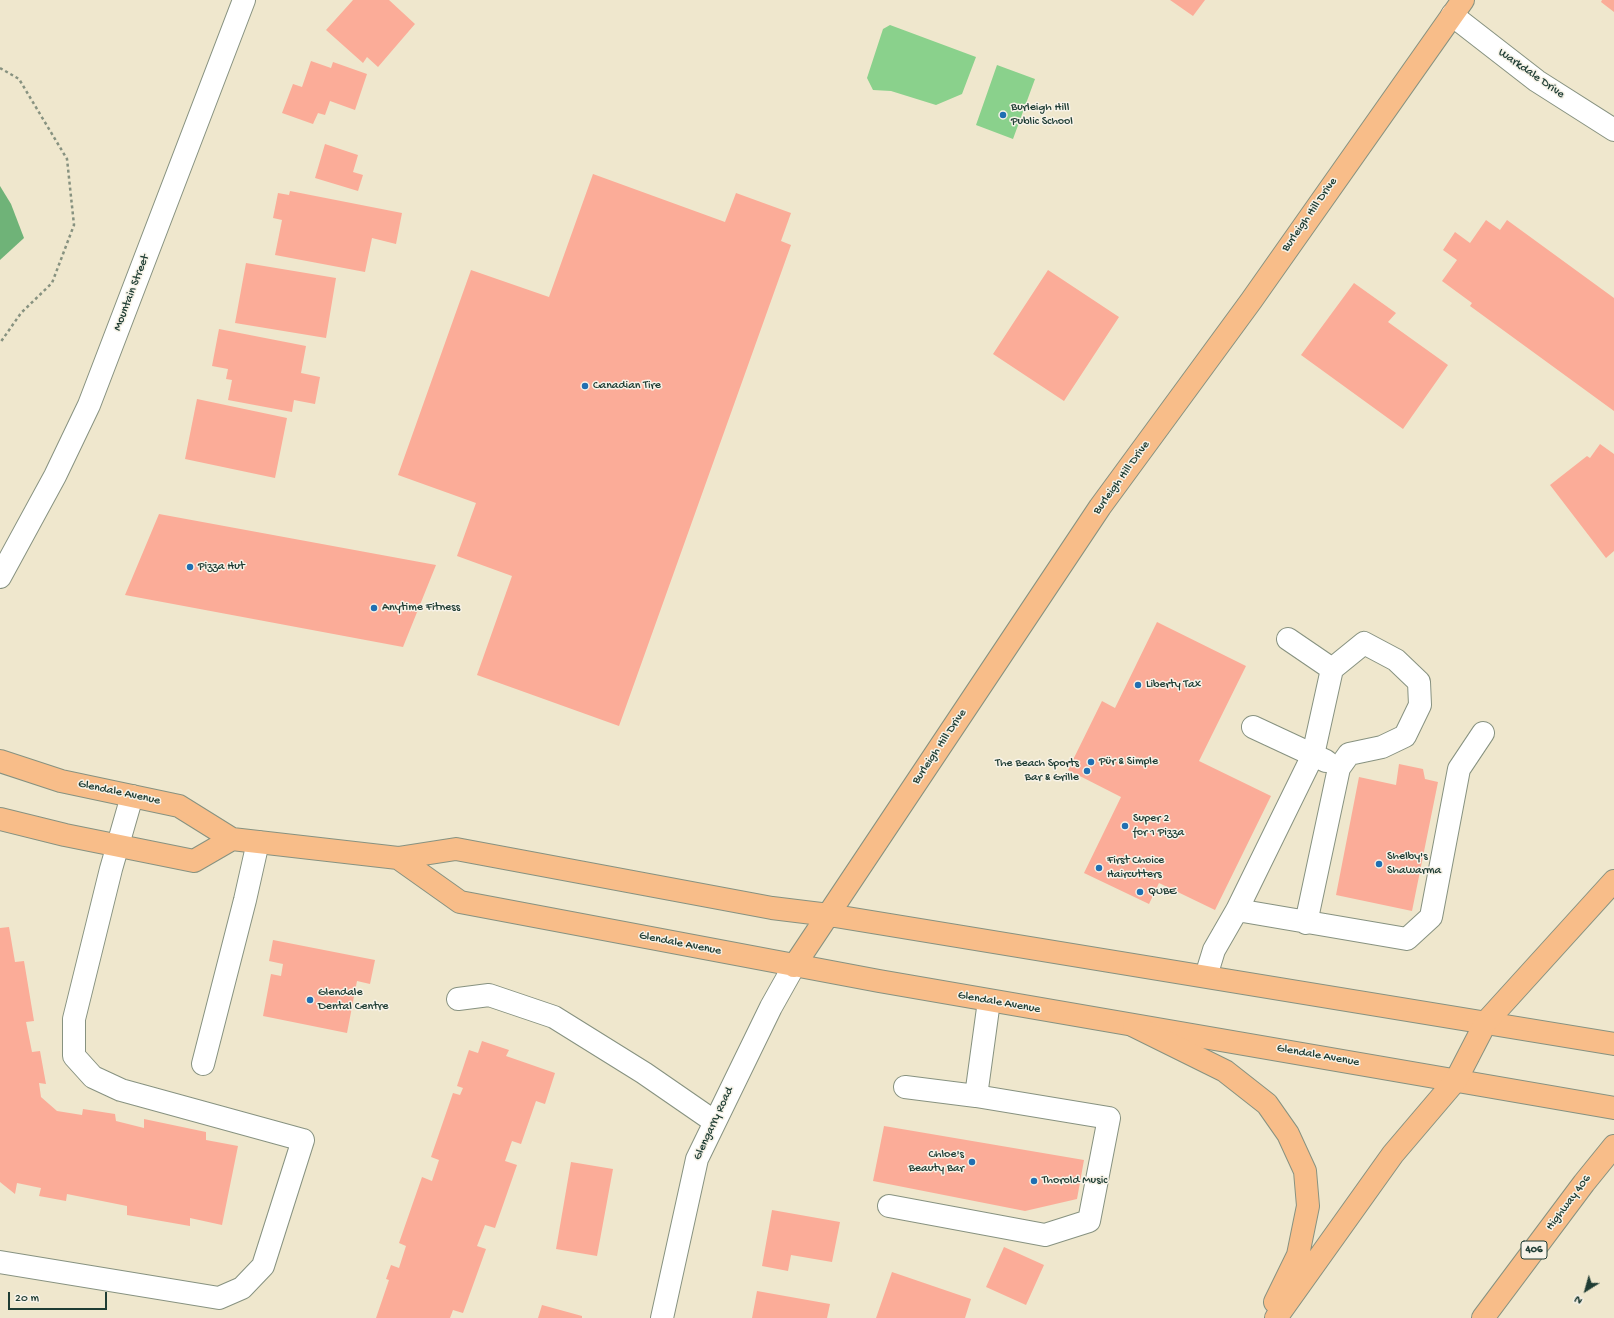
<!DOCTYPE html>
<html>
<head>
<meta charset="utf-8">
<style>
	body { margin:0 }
	#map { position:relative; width:1614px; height:1318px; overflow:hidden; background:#efe7cd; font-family:"Gochi Hand",sans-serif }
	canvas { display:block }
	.north { position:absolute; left:1566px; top:1270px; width:40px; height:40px; -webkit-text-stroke:3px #f7f3e8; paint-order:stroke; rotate:217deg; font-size:11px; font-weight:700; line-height:16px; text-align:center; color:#1f3d34 }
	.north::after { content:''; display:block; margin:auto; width:14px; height:18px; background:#1f3d34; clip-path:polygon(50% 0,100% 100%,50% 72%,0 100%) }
	.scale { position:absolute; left:8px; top:1292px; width:99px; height:18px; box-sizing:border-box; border:2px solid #1f3d34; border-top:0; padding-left:5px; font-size:12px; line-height:14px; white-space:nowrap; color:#1f3d34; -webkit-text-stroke:3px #f7f3e8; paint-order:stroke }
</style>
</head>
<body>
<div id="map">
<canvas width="1614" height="1318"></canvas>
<div class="north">N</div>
<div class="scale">20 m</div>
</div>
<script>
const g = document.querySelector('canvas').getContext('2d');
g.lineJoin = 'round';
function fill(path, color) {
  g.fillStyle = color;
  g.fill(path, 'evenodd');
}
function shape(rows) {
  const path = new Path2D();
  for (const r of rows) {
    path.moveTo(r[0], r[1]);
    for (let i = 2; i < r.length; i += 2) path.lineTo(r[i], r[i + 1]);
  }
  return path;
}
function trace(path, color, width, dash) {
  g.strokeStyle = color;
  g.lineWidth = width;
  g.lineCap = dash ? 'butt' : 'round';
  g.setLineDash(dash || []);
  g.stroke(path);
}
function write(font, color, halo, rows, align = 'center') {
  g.font = font + ' "Gochi Hand",sans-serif';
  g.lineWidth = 3;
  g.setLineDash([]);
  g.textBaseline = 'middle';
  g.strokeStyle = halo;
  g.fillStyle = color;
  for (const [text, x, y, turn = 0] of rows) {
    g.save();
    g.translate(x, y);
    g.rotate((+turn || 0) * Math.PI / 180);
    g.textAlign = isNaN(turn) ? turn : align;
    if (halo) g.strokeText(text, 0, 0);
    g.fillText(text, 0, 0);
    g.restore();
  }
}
fill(shape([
	[890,25,976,57,962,94,936,105,891,91,873,90,867,78,883,29],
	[997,65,1035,79,1013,139,976,125]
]), '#8ad18c');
fill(shape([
	[0,186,11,204,24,238,0,260]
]), '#6fb378');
fill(shape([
	[353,0,389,0,415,24,378,67,367,57,363,63,326,30],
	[1170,0,1205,0,1193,16],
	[1602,0,1614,0,1614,12,1601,2],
	[311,61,331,68,333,62,367,74,355,110,330,101,325,115,318,113,313,124,282,113,293,84,302,87],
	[325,144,358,155,353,172,363,175,358,191,315,178],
	[593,174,725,222,736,193,791,213,781,241,791,245,619,726,477,675,512,576,457,556,476,503,398,475,471,270,549,297],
	[290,191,402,213,396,244,372,238,365,272,275,255,282,220,273,218,278,193,289,195],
	[1486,220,1500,230,1507,220,1614,298,1614,411,1470,306,1472,303,1442,281,1457,260,1443,250,1455,232,1470,243],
	[246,263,336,278,326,338,235,323],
	[1048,270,1119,317,1064,401,993,354],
	[1354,283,1396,313,1388,322,1448,365,1403,429,1301,355],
	[219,329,306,346,301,373,320,377,315,404,294,400,292,412,228,400,232,380,226,379,228,369,212,366],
	[197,399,287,418,275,478,185,459],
	[1600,444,1614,454,1614,551,1606,558,1550,485,1587,456,1590,458],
	[159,514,436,565,403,647,125,595],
	[1157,622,1246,666,1199,761,1271,796,1215,910,1159,883,1149,904,1084,873,1121,797,1068,770,1102,701,1115,708],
	[1399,764,1423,769,1425,779,1438,782,1412,911,1336,895,1359,777,1396,785],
	[9,927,15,962,24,961,34,1021,26,1022,32,1052,40,1051,46,1084,39,1083,41,1097,57,1111,82,1115,83,1109,115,1114,116,1121,144,1128,144,1119,206,1132,206,1140,238,1146,222,1225,190,1218,190,1226,127,1215,127,1206,67,1194,66,1201,39,1196,41,1188,17,1183,15,1194,0,1182,0,928],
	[273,940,375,960,370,984,357,981,347,1033,263,1016,271,974,281,976,283,964,269,961],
	[482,1041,509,1050,506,1056,555,1073,545,1104,536,1101,521,1144,512,1141,505,1161,517,1165,495,1228,485,1225,477,1246,486,1249,463,1313,453,1310,450,1318,376,1318,389,1280,386,1279,391,1265,399,1268,406,1246,399,1243,422,1177,432,1181,439,1160,431,1157,453,1093,460,1095,463,1088,457,1086,469,1050,478,1053],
	[884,1126,1084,1160,1077,1199,1025,1211,873,1181],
	[571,1162,613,1169,597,1256,556,1249],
	[772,1210,840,1222,832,1262,791,1255,788,1271,762,1266],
	[1004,1247,1044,1265,1026,1305,986,1287],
	[892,1272,971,1299,965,1318,876,1318],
	[757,1291,830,1304,827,1318,752,1318],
	[542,1305,582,1316,582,1318,538,1318]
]), '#fbac98');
const minor = shape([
	[1452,15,1537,81,1614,130],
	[0,577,55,476,89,405,244,0],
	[1253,727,1326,761],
	[1237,910,1407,939,1431,917,1459,769,1483,733],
	[1306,923,1339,768,1349,754,1382,747,1405,736,1420,705,1419,682,1396,660,1364,643,1332,669],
	[1206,976,1214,950,1237,910,1313,755,1332,669,1288,639],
	[458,999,489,995,554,1017,644,1073,715,1122],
	[203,1064,245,900,258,842],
	[905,1087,976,1096,989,1001],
	[889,1206,1045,1235,1089,1221,1109,1118,976,1096],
	[0,1262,219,1298,242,1288,263,1266,303,1140,121,1090,93,1077,74,1056,74,1019,111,869,132,796],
	[662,1318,697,1159,771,1007,794,966]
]);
const major = shape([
	[0,761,61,781,179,806,232,839,398,858,456,849,772,908,829,915,1614,1044],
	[0,819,65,835,194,861,232,839],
	[398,858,460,902,879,981,1614,1108],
	[794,966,1100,507,1251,301,1463,0]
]);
const highway = shape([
	[1134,1026,1225,1071,1267,1104,1288,1134,1305,1171,1308,1206,1298,1255,1275,1302],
	[1276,1318,1393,1154,1456,1080,1486,1022,1614,881],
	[1483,1318,1584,1183,1614,1146]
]);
trace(minor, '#879280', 24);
trace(major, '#879280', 24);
trace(highway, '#879280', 24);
trace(shape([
	[0,68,19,79,67,159,74,225,52,283,21,313,0,343]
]), '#879280', 2.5, [3, 3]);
trace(minor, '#fff', 22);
trace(major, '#f8bd89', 22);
trace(highway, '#f8bd89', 22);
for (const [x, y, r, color] of [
	[1003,115,4,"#1f6fb2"],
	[585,386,4,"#1f6fb2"],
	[190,567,4,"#1f6fb2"],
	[374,608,4,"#1f6fb2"],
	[1138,685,4,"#1f6fb2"],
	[1091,762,4,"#1f6fb2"],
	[1087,771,4,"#1f6fb2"],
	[1125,826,4,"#1f6fb2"],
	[1379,864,4,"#1f6fb2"],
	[1099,868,4,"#1f6fb2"],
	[1140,892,4,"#1f6fb2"],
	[310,1000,4,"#1f6fb2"],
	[972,1162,4,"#1f6fb2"],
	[1034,1181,4,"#1f6fb2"]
]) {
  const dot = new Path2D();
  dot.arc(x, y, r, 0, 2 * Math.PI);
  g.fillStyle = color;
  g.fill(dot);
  trace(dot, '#f7f3e8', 1.5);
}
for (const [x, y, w] of [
	[1534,1250,26]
]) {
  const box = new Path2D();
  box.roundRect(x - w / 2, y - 9, w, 18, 3);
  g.fillStyle = '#f7f3e8';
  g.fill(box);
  trace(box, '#1f3d34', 1);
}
write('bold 11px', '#1f3d34', null, [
	["406",1534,1250]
]);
write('12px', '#1f3d34', '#f7f3e8', [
	["Warkdale Drive",1531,74,35],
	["Burleigh Hill Drive",1310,215,-55],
	["Mountain Street",132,293,-69],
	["Burleigh Hill Drive",1122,478,-54],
	["Burleigh Hill Drive",940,747,-56],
	["Glendale Avenue",119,793,12],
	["Glendale Avenue",680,944,11],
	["Glendale Avenue",999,1003,10],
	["Glendale Avenue",1318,1056,10],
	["Glengarry Road",714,1124,-65],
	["Highway 406",1569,1203,-53]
]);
write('12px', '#1f3d34', '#f7f3e8', [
	["Burleigh Hill",1011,108],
	["Public School",1011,122],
	["Canadian Tire",593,386],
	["Pizza Hut",198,567],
	["Anytime Fitness",382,608],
	["Liberty Tax",1146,685],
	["Pür & Simple",1099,762],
	["The Beach Sports",1079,764,"right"],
	["Bar & Grille",1079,778,"right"],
	["Super 2",1133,819],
	["for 1 Pizza",1133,833],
	["Shelby's",1387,857],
	["Shawarma",1387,871],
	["First Choice",1107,861],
	["Haircutters",1107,875],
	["QUBE",1148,892],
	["Glendale",318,993],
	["Dental Centre",318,1007],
	["Chloe's",964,1155,"right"],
	["Beauty Bar",964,1169,"right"],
	["Thorold Music",1042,1181]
], 'left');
</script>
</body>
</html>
